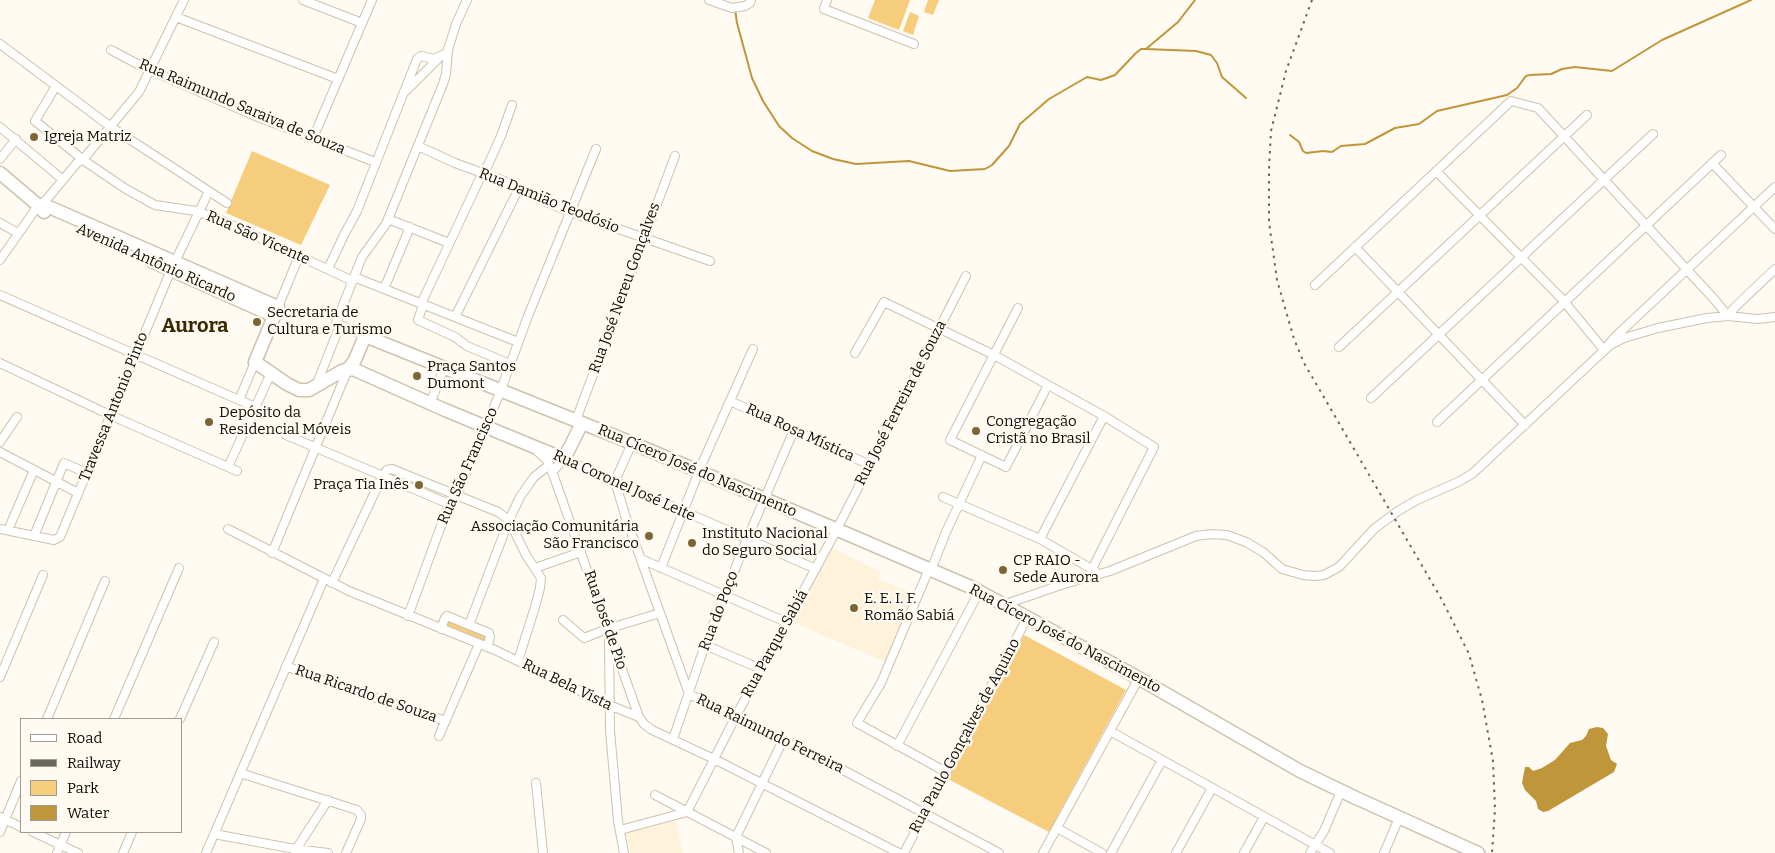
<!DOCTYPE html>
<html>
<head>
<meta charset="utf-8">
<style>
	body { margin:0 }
	#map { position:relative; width:1775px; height:853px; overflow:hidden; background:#fffaf2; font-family:Bitter,serif }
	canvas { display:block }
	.legend { position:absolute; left:20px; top:718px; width:162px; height:115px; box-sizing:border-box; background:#fffaf2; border:1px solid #9f9b94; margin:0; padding:6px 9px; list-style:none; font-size:15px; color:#100d06 }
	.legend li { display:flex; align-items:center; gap:10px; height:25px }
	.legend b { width:25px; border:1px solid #9f9b94 }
</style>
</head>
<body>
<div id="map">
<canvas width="1775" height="853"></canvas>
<ul class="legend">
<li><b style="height:6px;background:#fff"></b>Road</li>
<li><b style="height:6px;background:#69665e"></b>Railway</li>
<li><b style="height:14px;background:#f6cd7c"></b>Park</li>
<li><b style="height:14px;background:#c0963a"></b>Water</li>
</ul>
</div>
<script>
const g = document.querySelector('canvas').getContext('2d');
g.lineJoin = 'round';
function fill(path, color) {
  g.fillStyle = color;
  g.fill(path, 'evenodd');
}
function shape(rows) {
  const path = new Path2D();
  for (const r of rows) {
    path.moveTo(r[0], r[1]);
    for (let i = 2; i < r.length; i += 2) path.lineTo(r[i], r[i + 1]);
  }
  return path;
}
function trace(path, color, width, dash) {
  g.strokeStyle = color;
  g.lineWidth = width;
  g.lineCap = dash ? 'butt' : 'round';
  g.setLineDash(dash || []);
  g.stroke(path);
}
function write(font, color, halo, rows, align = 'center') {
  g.font = font + ' Bitter,serif';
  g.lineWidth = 5;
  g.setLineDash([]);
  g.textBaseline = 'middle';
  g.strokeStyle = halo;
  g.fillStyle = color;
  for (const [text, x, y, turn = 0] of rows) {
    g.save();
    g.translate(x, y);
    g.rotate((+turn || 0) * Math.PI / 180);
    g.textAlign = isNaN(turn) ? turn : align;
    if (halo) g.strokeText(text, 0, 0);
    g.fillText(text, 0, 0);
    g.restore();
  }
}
fill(shape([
	[831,547,881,572,878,579,915,594,886,662,792,622],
	[676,821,683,853,631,853,626,833]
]), '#fef2db');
fill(shape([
	[875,0,910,0,899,30,868,18],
	[928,0,939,0,933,15,924,12],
	[910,12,919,16,913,35,903,31],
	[252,151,330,185,301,245,226,213],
	[447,619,487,635,485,643,444,628],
	[1024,635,1126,690,1049,832,946,778]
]), '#f6cd7c');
fill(shape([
	[1597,727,1603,728,1608,734,1606,746,1611,760,1617,764,1614,772,1548,811,1543,812,1538,809,1536,801,1525,790,1522,783,1525,767,1529,767,1533,771,1542,768,1555,760,1570,743,1582,740,1586,736,1589,729]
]), '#c0963a');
trace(shape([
	[735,9,737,23,752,78,763,101,779,126,792,138,812,151,833,159,856,164,909,161,950,171,985,169,992,165,1009,146,1020,124,1049,99,1087,77,1101,80,1115,75,1136,53,1141,49,1146,49,1178,22,1195,0],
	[1146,49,1196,51,1211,55,1217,63,1222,77,1246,98],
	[1290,135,1299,142,1303,151,1306,153,1323,151,1332,152,1341,146,1365,144,1395,128,1419,124,1437,111,1507,95,1517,88,1526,76,1530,75,1551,74,1562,69,1575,67,1612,71,1662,40,1751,0]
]), '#c0963a', 2);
const minor = shape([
	[303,0,362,23],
	[709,0,732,8,745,6,750,3,751,0],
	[827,0,824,9,914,44],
	[176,17,338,79],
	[0,44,111,127,227,203],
	[111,50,145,68,253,115,375,162],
	[56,86,35,121,86,162,126,189,155,205,196,211,219,219,353,281],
	[406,91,439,58],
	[0,127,62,179],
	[313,138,372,0],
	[418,146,455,163,504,181,539,199,570,212,710,261],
	[0,159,16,139],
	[1712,163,1775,229],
	[1436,171,1562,299,1604,350,1615,337,1775,187],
	[388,219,449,243],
	[0,223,18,233],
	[1355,247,1525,425],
	[0,260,35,210,47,199,77,163,86,156,139,92,184,0],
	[328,269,344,235,357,211,417,59,421,56,434,59,447,53,456,24,467,0],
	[354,277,518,342],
	[1315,285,1511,101,1538,108,1714,299,1728,316],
	[384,289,410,227],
	[0,295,255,407],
	[421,304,481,176,488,165,501,136,512,105],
	[423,305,418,320,455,337,467,346,510,364],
	[278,307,299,256],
	[1018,308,950,440,1006,467,1048,385],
	[1728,316,1735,307,1775,269],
	[455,317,519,188],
	[365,336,336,323,362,257,386,224,443,84,446,74,448,50],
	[1339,347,1587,115],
	[855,353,884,302,994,355,1104,416,1154,447,1092,569],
	[0,363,110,415,237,471],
	[316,386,340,325],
	[1371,398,1653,134],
	[239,400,255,362],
	[730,401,870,465],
	[430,404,444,368],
	[576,420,675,156],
	[1437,422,1721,155],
	[286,435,449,504],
	[0,442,17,417],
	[632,443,615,481,625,515,689,694,843,770,999,853],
	[0,452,78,493],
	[538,452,547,460,553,474,639,717],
	[228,467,271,373],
	[552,472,564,459,816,569],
	[943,497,1040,539,1095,571],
	[0,529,54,540,60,537,171,270,209,191],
	[228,529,349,591,495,650,609,705,639,717,644,724,652,730,714,759,899,853],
	[8,530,34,470],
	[34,536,64,463,87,473],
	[1040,539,1104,416],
	[272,553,348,369],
	[641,559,786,622],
	[535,568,581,552],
	[661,568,701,466,753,349],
	[929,569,881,683,857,723,946,772],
	[931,570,946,532,982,455],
	[332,583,382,477,387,470,392,469,498,512,509,520,526,555,541,578,540,588,535,607,518,661],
	[1003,605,1061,585,1110,571,1196,536,1211,534,1227,535,1246,542,1263,552,1282,569,1303,575,1315,576,1324,575,1339,567,1374,529,1398,511,1417,500,1458,482,1472,474,1610,345,1624,338,1658,328,1707,318,1728,316,1758,319,1775,317],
	[408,616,449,504,457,495,499,395,528,316,596,149],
	[563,620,584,638,607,629,660,613],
	[469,625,509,520,520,497,534,477,549,465],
	[441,629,445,618,447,616,469,625,489,633,490,637,487,647],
	[609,641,610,731,618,821,624,853],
	[705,645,761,669],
	[286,666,321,680,446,721],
	[0,677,43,575],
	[47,719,105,581],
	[114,719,179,568],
	[180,719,214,642],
	[1110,731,1330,853],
	[439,736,479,644],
	[673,739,705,645,745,544,794,430],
	[897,746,979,592],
	[240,773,357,810,361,815,361,819,346,853],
	[536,783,543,853],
	[655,795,766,853],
	[687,812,736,716,837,529,966,276],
	[0,817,21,827],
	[1057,828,1102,853],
	[620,830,687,812],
	[0,832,21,781],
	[33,832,78,853],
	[214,834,295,849,328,853],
	[295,851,328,800],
	[57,853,66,832],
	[123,853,132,832],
	[206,853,324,579],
	[739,853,736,837,783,740],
	[904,853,1027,618],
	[1043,853,1139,678],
	[1111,853,1162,760],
	[1176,853,1212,788],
	[1244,853,1264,817],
	[1310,853,1324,831,1341,791],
	[1384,853,1399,818]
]);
const primary = shape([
	[0,173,39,206,44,212],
	[39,206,49,207,278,307,255,362,287,384,299,390,309,390,342,371,353,369,445,410,564,459,582,423],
	[151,261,274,316],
	[348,369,354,362,365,336,632,443,845,533,973,588,1126,671,1300,771,1356,798,1478,853]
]);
trace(minor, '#cdc2ad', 10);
trace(primary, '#cdc2ad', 15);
trace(minor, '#fff', 8);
trace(primary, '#fff', 12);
trace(shape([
	[1312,0,1286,71,1271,131,1269,169,1269,222,1277,280,1294,339,1304,363,1442,600,1469,654,1482,700,1493,761,1495,809,1492,853]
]), '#69665e', 2, [2.5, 5]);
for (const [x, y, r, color] of [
	[34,137,5,"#7c6435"],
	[257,322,5,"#7c6435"],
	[417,376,5,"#7c6435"],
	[209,422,5,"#7c6435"],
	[976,431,5,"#7c6435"],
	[419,485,5,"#7c6435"],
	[649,536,5,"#7c6435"],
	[692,543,5,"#7c6435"],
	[1003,570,5,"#7c6435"],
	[854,608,5,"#7c6435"]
]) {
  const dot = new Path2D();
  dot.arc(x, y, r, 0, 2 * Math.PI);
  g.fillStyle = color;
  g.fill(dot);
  trace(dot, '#fffaf2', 2);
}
write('15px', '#100d06', '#fffaf2', [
	["Rua Raimundo Saraiva de Souza",242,107,23],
	["Rua Damião Teodósio",549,201,22],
	["Rua São Vicente",258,238,24],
	["Avenida Antônio Ricardo",156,263,24],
	["Rua José Nereu Gonçalves",625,288,-70],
	["Rua José Ferreira de Souza",901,403,-63],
	["Travessa Antonio Pinto",114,407,-68],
	["Rua Rosa Mística",800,433,25],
	["Rua São Francisco",468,466,-66],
	["Rua Cícero José do Nascimento",697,471,23],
	["Rua Coronel José Leite",624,486,24],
	["Rua do Poço",719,611,-69],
	["Rua José de Pio",605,620,71],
	["Rua Cícero José do Nascimento",1065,639,28],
	["Rua Parque Sabiá",775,644,-61],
	["Rua Bela Vista",567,685,26],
	["Rua Ricardo de Souza",366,694,19],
	["Rua Raimundo Ferreira",770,734,26],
	["Rua Paulo Gonçalves de Aquino",965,736,-62]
]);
write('15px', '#100d06', '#fffaf2', [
	["Igreja Matriz",44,137],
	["Secretaria de",267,313],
	["Cultura e Turismo",267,330],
	["Praça Santos",427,367],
	["Dumont",427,384],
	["Depósito da",219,413],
	["Residencial Móveis",219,430],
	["Congregação",986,422],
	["Cristã no Brasil",986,439],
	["Praça Tia Inês",409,485,"right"],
	["Associação Comunitária",639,527,"right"],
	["São Francisco",639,544,"right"],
	["Instituto Nacional",702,534],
	["do Seguro Social",702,551],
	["CP RAIO -",1013,561],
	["Sede Aurora",1013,578],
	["E. E. I. F.",864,599],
	["Romão Sabiá",864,616]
], 'left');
write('bold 20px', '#3a2900', '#fffaf2', [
	["Aurora",195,326]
]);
</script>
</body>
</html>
